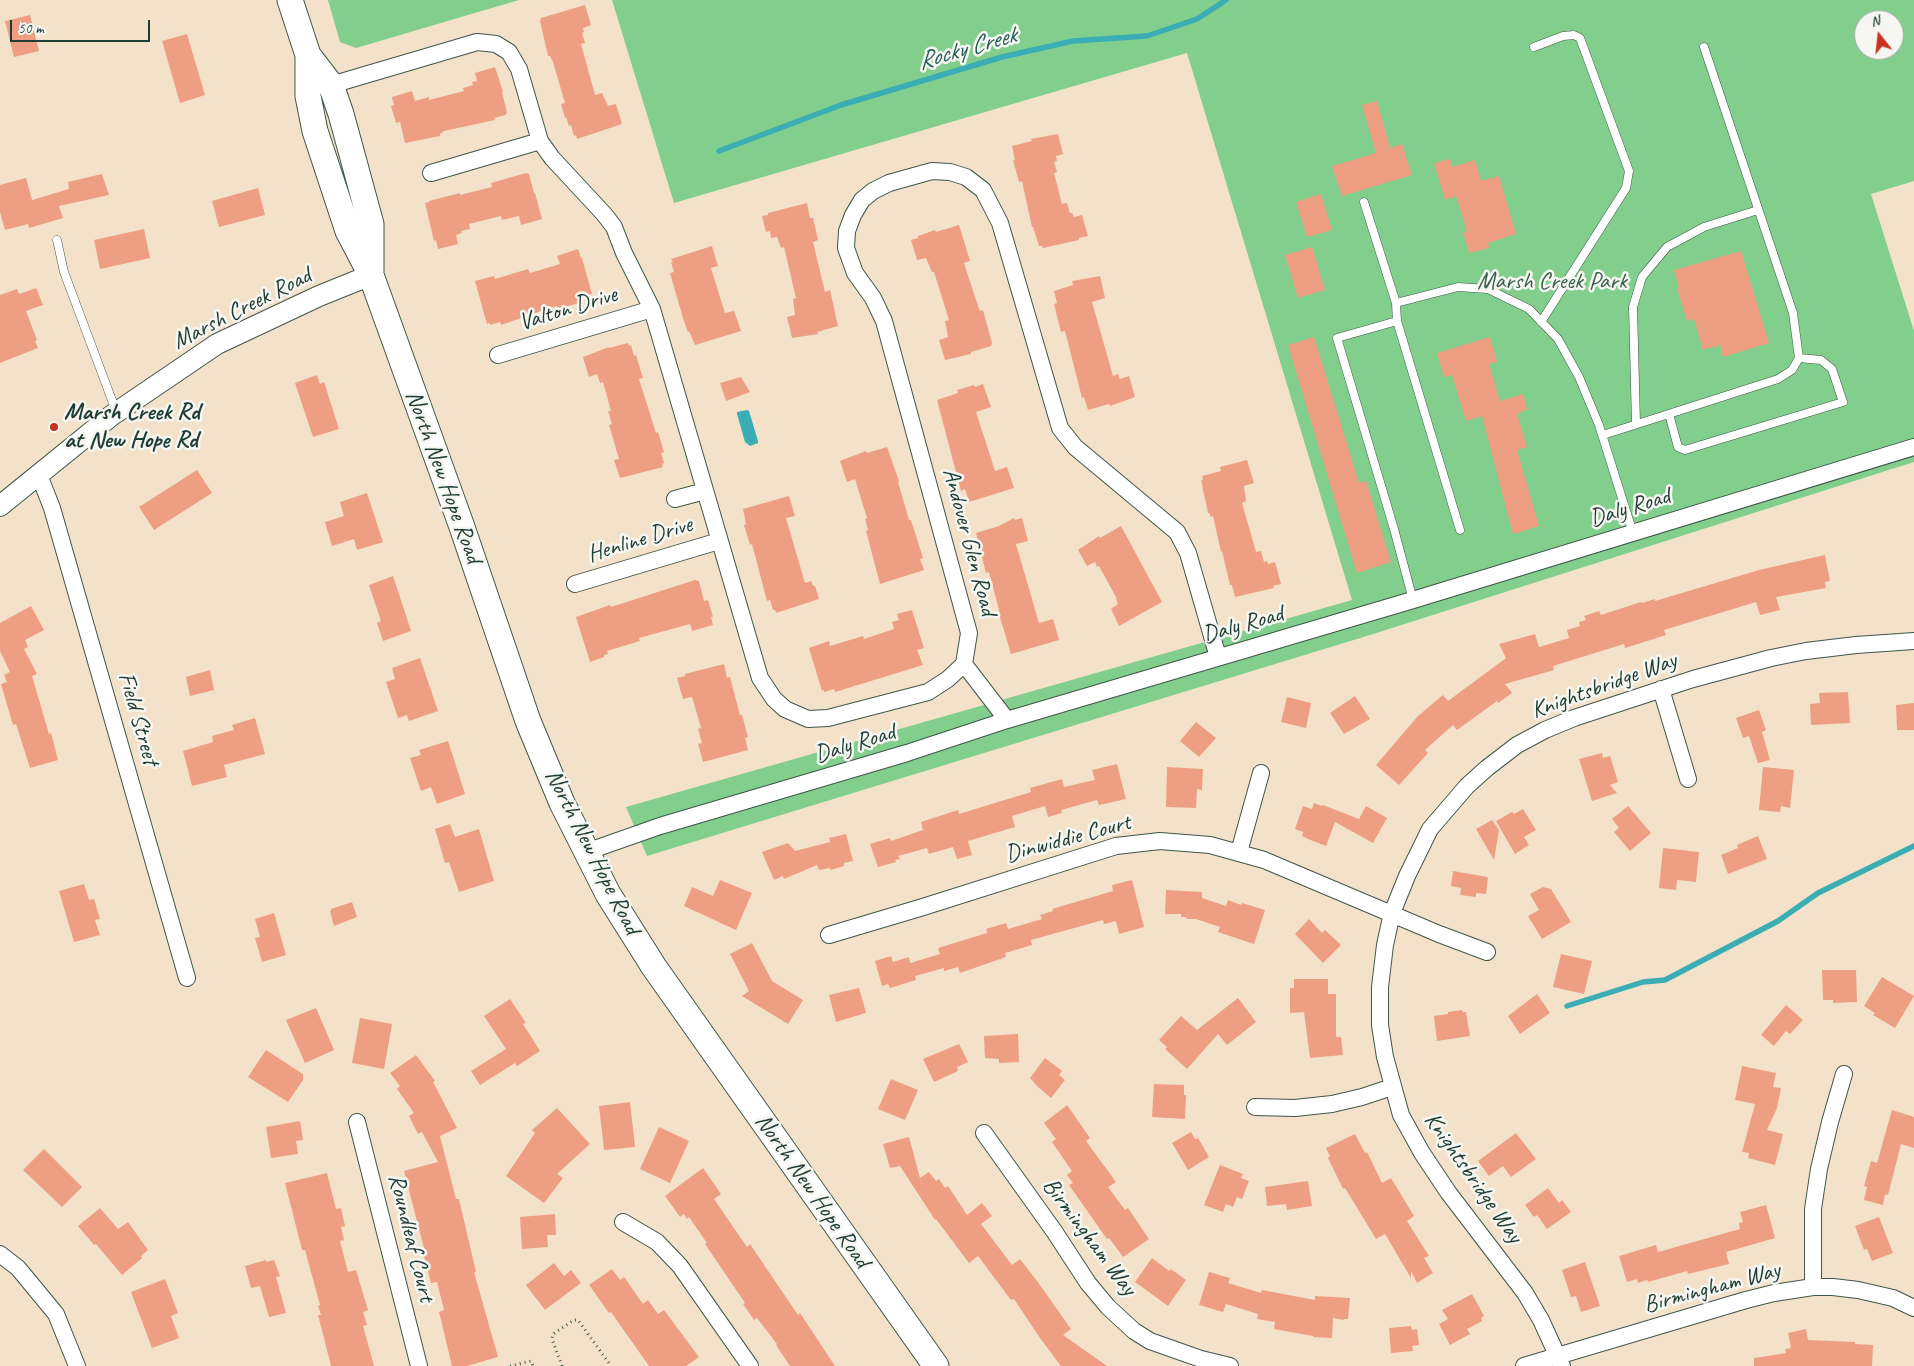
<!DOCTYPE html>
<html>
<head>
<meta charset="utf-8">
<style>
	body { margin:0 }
	#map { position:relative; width:1914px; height:1366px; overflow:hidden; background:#f3e2c9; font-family:Caveat,sans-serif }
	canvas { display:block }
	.north { position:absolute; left:1854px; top:10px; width:50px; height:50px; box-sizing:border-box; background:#f6f6f2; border:1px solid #a0aca6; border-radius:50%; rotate:344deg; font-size:14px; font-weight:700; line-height:20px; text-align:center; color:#1f3d34 }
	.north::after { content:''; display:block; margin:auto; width:18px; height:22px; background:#c8321e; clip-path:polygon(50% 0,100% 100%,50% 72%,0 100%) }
	.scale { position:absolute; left:10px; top:20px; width:140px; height:22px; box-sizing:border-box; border:2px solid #1f3d34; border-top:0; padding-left:6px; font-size:15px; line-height:18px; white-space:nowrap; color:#1f3d34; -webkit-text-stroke:4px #f6f6f2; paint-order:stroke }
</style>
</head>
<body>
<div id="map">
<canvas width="1914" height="1366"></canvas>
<div class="north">N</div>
<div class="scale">50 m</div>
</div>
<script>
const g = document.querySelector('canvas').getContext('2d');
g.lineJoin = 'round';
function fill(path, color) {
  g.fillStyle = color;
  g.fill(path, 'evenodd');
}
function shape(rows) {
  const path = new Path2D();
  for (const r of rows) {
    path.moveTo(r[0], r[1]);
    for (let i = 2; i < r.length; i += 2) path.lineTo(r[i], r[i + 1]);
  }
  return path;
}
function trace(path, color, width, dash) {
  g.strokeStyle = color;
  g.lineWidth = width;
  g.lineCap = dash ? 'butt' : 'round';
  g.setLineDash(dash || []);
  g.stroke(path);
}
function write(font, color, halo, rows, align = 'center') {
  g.font = font + ' Caveat,sans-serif';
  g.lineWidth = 5;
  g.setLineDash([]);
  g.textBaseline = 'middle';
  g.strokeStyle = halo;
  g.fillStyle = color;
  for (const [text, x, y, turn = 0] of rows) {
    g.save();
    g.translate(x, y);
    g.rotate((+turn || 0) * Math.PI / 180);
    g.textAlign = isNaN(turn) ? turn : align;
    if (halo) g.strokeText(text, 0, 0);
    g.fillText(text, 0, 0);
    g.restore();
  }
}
fill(shape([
	[328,0,519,0,356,48,340,42],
	[612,0,1914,0,1914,181,1871,194,1914,331,1914,462,1370,635,647,856,626,807,1352,600,1187,53,674,203],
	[1864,20,1894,20,1894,50,1864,50]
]), '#82ce8c');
fill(shape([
	[747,410,749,411,758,441,758,443,750,446,745,442,737,414,737,412]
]), '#3badb4');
trace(shape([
	[719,151,841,105,1002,57,1073,41,1147,36,1197,19,1226,0],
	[1567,1006,1643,982,1665,980,1778,921,1818,893,1914,846]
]), '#3badb4', 5.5);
fill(shape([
	[585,5,591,25,583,28,584,32,582,33,585,43,581,44,595,95,602,93,608,106,616,104,622,124,577,139,576,135,574,136,571,125,569,126,566,117,565,118,561,104,565,103,553,62,550,56,548,56,540,21,541,18],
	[30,15,39,51,14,57,5,21],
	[187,34,205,95,180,103,162,41],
	[495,67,503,92,502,92,507,113,505,115,494,118,495,120,444,131,440,134,440,136,405,143,400,122,396,123,391,106,394,105,392,97,412,91,415,101,429,97,429,100,464,91,463,88,473,85,472,82,477,81,475,73],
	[1377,101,1390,148,1402,144,1412,175,1342,196,1332,166,1376,153,1362,105],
	[1058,134,1063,154,1056,156,1057,161,1054,162,1057,172,1054,173,1062,204,1067,203,1070,213,1072,213,1074,217,1082,215,1088,236,1079,238,1079,240,1043,248,1042,246,1039,246,1033,227,1032,227,1022,181,1019,182,1013,160,1015,160,1012,146,1032,141,1031,139],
	[1450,159,1452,167,1475,160,1481,181,1499,176,1516,234,1488,243,1489,248,1469,253,1463,232,1467,231,1456,196,1445,200,1434,163],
	[526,173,529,174,534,193,535,193,542,219,521,225,519,216,502,220,501,216,469,224,470,229,461,231,462,233,456,235,458,244,438,249,436,240,434,241,425,203,429,202,429,201,460,193,460,195,492,187,491,183],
	[102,174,109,195,59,206,63,218,29,228,28,224,5,230,0,212,0,185,26,178,32,200,69,189,68,182],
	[258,188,265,215,219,227,212,201],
	[1321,194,1332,230,1307,237,1296,202],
	[807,203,810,218,813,218,818,240,813,242,825,292,830,290,838,326,817,332,818,334,792,338,787,317,795,315,793,299,796,298,784,247,781,248,777,237,771,238,770,231,766,232,762,216,768,215,768,213],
	[959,225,970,261,964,263,977,303,980,311,983,310,992,343,991,346,971,352,971,354,945,360,939,340,948,337,945,321,949,320,934,272,932,272,926,258,917,260,911,240,918,238,918,236,935,230,936,232],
	[144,229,150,258,100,269,94,240],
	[712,246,718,266,711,268,725,313,734,311,741,331,695,345,689,331,688,332,683,318,670,273,674,272,671,262,673,262,671,259],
	[1312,247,1325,290,1298,298,1285,255],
	[578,249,581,258,582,258,592,294,578,300,579,303,558,309,557,306,550,308,501,325,500,322,490,325,490,323,487,324,475,281,494,276,495,279,528,269,530,273,560,264,557,256],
	[1741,251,1769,343,1723,357,1720,345,1703,350,1694,319,1687,321,1677,288,1679,287,1674,270],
	[1100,276,1105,298,1092,302,1113,376,1118,374,1120,379,1129,376,1135,397,1110,406,1109,404,1088,410,1084,397,1082,398,1065,331,1061,332,1054,304,1057,303,1054,291,1073,285,1072,281],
	[36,288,43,305,26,311,37,340,35,341,38,348,0,363,0,295,17,289,19,294],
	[1314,337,1359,483,1366,481,1391,562,1357,573,1288,345],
	[1490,337,1497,362,1489,364,1500,401,1523,394,1527,409,1517,414,1527,447,1517,450,1539,526,1513,534,1482,416,1466,421,1452,375,1444,377,1437,353],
	[628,343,629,346,631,345,634,356,636,355,643,378,639,379,656,433,658,432,664,452,661,453,664,463,662,464,663,467,620,478,614,460,619,459,609,425,612,424,608,411,611,411,603,382,600,383,597,374,589,377,583,357,609,347,609,348],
	[317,375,320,384,324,382,339,429,313,437,295,383],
	[741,377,750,392,726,401,720,383],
	[983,384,991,407,976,412,995,471,1007,467,1014,488,969,502,965,489,961,491,937,400,958,393,957,390,974,385,975,387],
	[887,447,899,481,898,482,909,520,911,520,923,558,920,559,924,570,880,584,866,531,868,530,865,519,867,518,855,479,847,482,840,461,866,451,867,453],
	[1247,460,1254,483,1244,486,1246,501,1242,503,1256,552,1261,551,1264,562,1267,561,1268,564,1275,562,1281,584,1273,586,1274,588,1235,597,1232,585,1230,585,1222,551,1221,552,1213,516,1211,517,1209,513,1208,513,1201,480,1203,480,1202,476,1221,471,1220,467],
	[197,470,212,493,154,530,139,507],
	[367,493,383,542,357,550,354,539,332,546,325,522,344,516,340,502],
	[789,496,795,516,786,518,805,583,811,581,813,586,815,586,819,599,776,613,775,610,773,610,770,600,767,601,752,544,750,545,744,525,746,524,743,509],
	[1014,518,1015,520,1022,518,1028,541,1016,544,1039,623,1053,619,1059,640,1011,654,999,614,1000,614,989,572,986,573,976,533,999,526],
	[1121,526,1162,602,1119,626,1111,609,1118,604,1116,599,1117,599,1099,566,1097,567,1095,562,1087,566,1078,550,1099,536,1100,538],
	[1825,555,1830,581,1825,582,1826,588,1776,597,1780,610,1760,615,1756,602,1664,630,1666,635,1625,648,1624,644,1553,666,1554,670,1505,684,1512,693,1498,703,1497,701,1457,730,1453,725,1425,750,1428,753,1399,785,1376,765,1418,716,1443,695,1448,701,1506,658,1499,644,1535,634,1539,647,1569,638,1567,630,1580,626,1579,622,1586,620,1584,616,1599,611,1601,615,1641,602,1642,603,1655,599,1655,601,1759,570],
	[393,576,411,631,383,641,377,623,381,621,369,585],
	[695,580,699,581,704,601,708,600,713,617,711,617,713,625,692,631,690,624,639,638,640,641,607,651,608,654,604,655,604,657,590,662,576,617,610,605,611,607],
	[31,606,44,630,25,640,28,647,24,649,37,674,32,676,49,734,51,733,58,760,30,768,16,724,13,725,1,684,7,682,4,675,10,672,0,651,0,623],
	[912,610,924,648,917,650,923,665,835,692,834,689,824,692,824,690,822,691,809,648,829,641,830,646,863,636,864,639,894,629,892,622,899,620,897,614],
	[420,658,438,711,409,721,407,715,398,718,386,682,395,679,392,668],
	[724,664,727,678,730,677,740,715,742,715,748,737,745,738,748,750,703,762,698,744,702,743,698,729,701,728,692,697,683,699,677,678,685,676,685,674],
	[210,670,214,690,190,696,186,677],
	[1848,692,1850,723,1811,725,1810,704,1820,703,1819,693],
	[1355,696,1370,719,1344,734,1330,713],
	[1287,697,1311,703,1306,728,1281,722],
	[1914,703,1914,730,1897,730,1896,705],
	[1759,710,1766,730,1762,732,1770,760,1758,763,1749,736,1743,738,1736,718],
	[255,718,265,754,224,765,227,777,192,786,183,751,213,742,212,736,234,730,232,725],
	[1196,722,1216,738,1199,757,1180,741],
	[448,741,465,794,437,804,431,787,421,791,410,758,421,755,419,750],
	[1602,753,1603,758,1610,756,1618,782,1610,785,1617,793,1592,801,1579,759],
	[1117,764,1126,799,1099,805,1097,800,1061,810,1062,813,1048,817,1045,806,1012,816,1015,827,968,841,972,855,957,859,953,847,929,854,927,848,898,856,900,859,895,860,896,862,878,867,870,844,890,838,891,841,923,830,921,822,958,810,959,814,1031,792,1030,788,1062,779,1064,787,1095,780,1092,770],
	[1167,767,1203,769,1202,790,1197,789,1196,808,1166,807],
	[1763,767,1794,770,1790,808,1781,806,1780,812,1759,810],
	[1314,803,1322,806,1323,805,1359,819,1366,806,1387,818,1373,843,1335,822,1326,846,1308,839,1302,836,1303,832,1295,829,1303,806,1312,809],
	[1628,806,1651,833,1630,851,1614,832,1619,828,1612,819],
	[1523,809,1536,830,1524,837,1529,845,1515,854,1496,821,1512,812,1514,814],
	[1492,820,1499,830,1494,860,1476,829],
	[450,824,455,837,479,829,494,881,459,892,449,862,445,863,435,829],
	[846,834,853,861,844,863,844,866,830,870,830,868,819,870,817,865,784,879,783,876,774,880,762,852,788,843,795,851,830,842,829,838],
	[1758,836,1767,859,1728,874,1721,855,1738,848,1737,845],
	[1663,848,1699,852,1696,882,1677,880,1676,890,1659,888],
	[1453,871,1488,877,1486,894,1476,893,1476,897,1460,895,1461,888,1451,886],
	[720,880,752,893,736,930,684,906,692,887,713,896],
	[1132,880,1144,927,1119,934,1116,921,1104,924,1103,920,1031,940,1032,945,1005,953,1006,957,960,973,958,967,944,971,944,968,915,976,916,980,890,988,888,984,882,986,875,961,891,956,893,962,909,957,910,963,940,954,938,948,987,933,986,929,1006,923,1008,929,1042,919,1040,915,1053,911,1052,909,1113,891,1112,885],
	[84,884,89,900,94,899,100,919,95,920,100,935,74,942,59,891],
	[1543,887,1551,889,1571,922,1542,939,1528,916,1539,910,1530,894],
	[1166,890,1202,892,1202,898,1226,906,1228,900,1241,905,1242,903,1265,910,1254,944,1218,932,1220,927,1196,919,1186,919,1187,917,1181,917,1181,914,1165,914],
	[352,902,357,917,334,926,330,911,331,911,331,909],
	[274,913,286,955,262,962,255,938,260,937,255,919],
	[1309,919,1322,933,1325,930,1341,945,1323,963,1295,934],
	[752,943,772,981,803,1000,788,1024,742,996,749,991,730,954],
	[1561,954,1592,961,1584,994,1553,987],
	[1822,970,1856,970,1857,1002,1833,1003,1833,1000,1823,1000],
	[1882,977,1914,996,1895,1028,1873,1015,1875,1013,1864,1006],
	[1294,979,1328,979,1328,994,1336,994,1336,1037,1341,1037,1343,1055,1310,1058,1304,1012,1290,1013,1290,988,1294,988],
	[859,988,866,1013,836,1022,829,995],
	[1537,994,1550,1013,1520,1034,1508,1016],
	[1238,998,1256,1022,1227,1045,1218,1034,1187,1069,1165,1049,1167,1047,1159,1040,1181,1016,1197,1030],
	[510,999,526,1023,523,1024,540,1051,517,1066,515,1063,480,1085,471,1071,506,1049,484,1016],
	[1786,1005,1803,1020,1790,1034,1786,1031,1774,1046,1761,1035],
	[316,1008,334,1050,305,1063,286,1020],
	[1462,1010,1463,1012,1466,1012,1470,1036,1437,1041,1434,1016,1448,1014,1448,1012],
	[360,1018,392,1024,384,1069,352,1063],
	[1018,1034,1019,1062,999,1063,999,1059,985,1058,984,1036],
	[959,1044,968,1062,957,1067,958,1070,956,1072,934,1082,923,1059],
	[266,1050,303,1074,303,1080,288,1102,248,1077],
	[416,1055,435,1081,433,1082,457,1128,440,1136,456,1199,459,1199,476,1272,474,1272,498,1357,467,1366,452,1366,439,1312,444,1310,437,1282,431,1283,423,1252,425,1252,404,1171,438,1162,422,1132,418,1134,409,1116,414,1113,397,1089,400,1086,390,1073],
	[1045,1058,1062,1071,1059,1075,1065,1080,1051,1098,1038,1087,1030,1078],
	[1742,1066,1776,1073,1773,1087,1781,1088,1777,1108,1767,1130,1783,1134,1775,1165,1748,1158,1749,1153,1742,1152,1755,1104,1735,1100],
	[891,1079,918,1090,905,1120,878,1109],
	[1154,1084,1184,1085,1184,1095,1186,1095,1185,1119,1152,1117],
	[630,1102,635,1147,604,1150,599,1106],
	[1067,1105,1090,1138,1086,1141,1116,1182,1108,1187,1125,1210,1128,1208,1149,1239,1123,1257,1109,1238,1107,1239,1069,1185,1073,1183,1067,1175,1072,1171,1052,1142,1056,1139,1044,1123],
	[557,1108,590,1144,557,1174,563,1178,544,1203,506,1176,535,1133,532,1130],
	[1892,1110,1914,1117,1914,1148,1901,1144,1888,1195,1885,1194,1883,1205,1864,1200,1867,1187,1864,1186,1871,1161,1877,1163],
	[300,1121,303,1140,296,1141,298,1154,271,1158,266,1127],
	[659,1127,689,1141,670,1183,640,1169],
	[1191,1132,1195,1139,1198,1138,1209,1157,1188,1170,1172,1143],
	[1516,1133,1536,1159,1511,1177,1503,1166,1489,1176,1478,1161],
	[1355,1134,1365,1153,1367,1152,1382,1183,1391,1178,1414,1216,1407,1221,1429,1256,1424,1258,1433,1273,1417,1283,1411,1271,1411,1278,1385,1234,1376,1239,1345,1188,1343,1189,1328,1158,1330,1156,1326,1148],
	[909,1137,920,1178,929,1172,936,1181,939,1179,945,1188,948,1186,967,1215,982,1203,992,1216,981,1224,1012,1265,1020,1259,1037,1281,1071,1329,1063,1335,1107,1366,1061,1366,1040,1338,1014,1299,1011,1300,978,1256,969,1263,936,1219,935,1220,900,1166,890,1168,883,1144],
	[44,1149,82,1187,62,1207,23,1170],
	[1220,1165,1243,1174,1241,1178,1249,1181,1242,1199,1237,1197,1233,1207,1226,1204,1223,1212,1204,1205],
	[703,1168,721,1194,714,1199,747,1247,750,1244,798,1315,800,1313,835,1366,790,1366,776,1345,777,1344,757,1318,754,1320,743,1304,745,1303,705,1244,707,1243,689,1217,687,1219,684,1214,680,1217,665,1196],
	[327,1173,336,1209,341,1208,345,1226,341,1227,344,1240,340,1241,348,1272,356,1270,368,1310,363,1312,367,1325,363,1326,374,1366,331,1366,318,1315,321,1315,318,1306,320,1305,305,1250,302,1250,285,1183],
	[1308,1181,1312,1206,1287,1210,1286,1204,1267,1206,1265,1187],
	[1548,1188,1559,1203,1562,1200,1571,1212,1547,1229,1537,1215,1534,1217,1525,1205],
	[1766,1205,1775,1238,1726,1252,1729,1264,1688,1274,1687,1271,1648,1282,1647,1280,1638,1283,1637,1279,1627,1282,1619,1256,1656,1245,1658,1252,1740,1229,1739,1223,1743,1222,1740,1212],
	[100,1208,118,1229,128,1222,148,1250,141,1256,142,1258,122,1275,96,1244,94,1245,78,1226],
	[555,1214,556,1235,547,1235,548,1247,522,1249,520,1217],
	[1879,1217,1893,1253,1872,1261,1867,1249,1864,1250,1855,1226],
	[1152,1258,1169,1271,1171,1269,1186,1280,1168,1306,1135,1282],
	[266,1260,266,1262,274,1260,280,1276,276,1277,286,1313,269,1317,260,1286,251,1288,245,1266],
	[1585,1262,1600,1306,1581,1312,1576,1296,1571,1297,1562,1270],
	[554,1263,564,1276,571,1270,581,1283,545,1310,526,1285],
	[612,1269,620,1280,624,1277,643,1304,648,1300,658,1314,664,1310,699,1357,686,1366,649,1366,611,1312,609,1313,589,1285],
	[1209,1272,1230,1278,1228,1283,1261,1293,1262,1290,1315,1300,1315,1296,1350,1298,1348,1319,1344,1319,1344,1320,1333,1318,1332,1338,1313,1337,1313,1336,1274,1329,1275,1322,1257,1319,1258,1314,1226,1304,1223,1312,1199,1305],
	[165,1279,178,1313,171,1316,179,1338,152,1348,131,1292],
	[1472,1294,1484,1316,1481,1318,1482,1321,1467,1329,1470,1334,1450,1345,1439,1324,1448,1319,1442,1310],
	[1411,1326,1412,1330,1417,1329,1419,1345,1412,1346,1413,1351,1391,1353,1389,1328],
	[1806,1329,1808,1340,1855,1342,1855,1344,1873,1345,1872,1366,1754,1366,1754,1358,1786,1353,1785,1349,1791,1348,1788,1333]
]), '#ee9f83');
const service = shape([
	[1534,47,1563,36,1574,35,1580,38,1629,171,1626,188,1541,322],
	[1364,202,1396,303,1458,287,1488,289,1529,309,1558,339,1579,377,1599,425,1633,533],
	[57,240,64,272,116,411],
	[1396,303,1397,321,1460,530],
	[1397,321,1337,338,1394,529,1413,600],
	[1669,414,1678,447,1685,450,1843,402,1832,369,1821,360,1799,358],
	[1636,424,1633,307,1642,277,1667,247,1704,227,1758,210],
	[1603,435,1778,379,1792,370,1799,358,1793,313,1704,47]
]);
const minor = shape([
	[331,85,477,42,496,44,509,52,519,69,540,141,552,158,604,214,614,227,624,253,652,309,760,678,774,699,785,709,808,719,828,718,928,692,948,679,964,664,969,633,884,321,873,298,855,273,846,248,847,231,853,215,862,200,873,191,889,183,932,171,950,172,966,177,983,190,1000,223,1060,428,1075,447,1177,532,1188,553,1218,657],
	[431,173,540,141],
	[498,355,652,309],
	[39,475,52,508,187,978],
	[675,499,705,491],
	[575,584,719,541],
	[964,664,1007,720],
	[1661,689,1688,779],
	[586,852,660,826,907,753,1007,720,1413,600,1914,447],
	[1239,852,1261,773],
	[829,935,923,907,1116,846,1160,841,1210,845,1264,860,1439,934,1487,952],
	[1255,1107,1295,1108,1332,1104,1362,1097,1392,1087],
	[357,1122,419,1366],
	[984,1133,1054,1231,1088,1283,1108,1307,1134,1331,1150,1341,1201,1359,1230,1366],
	[623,1222,657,1242,680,1266,750,1366],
	[0,1254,18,1268,56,1314,77,1366],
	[1813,1287,1813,1209,1819,1169,1830,1122,1844,1074],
	[1524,1366,1746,1300,1774,1293,1813,1287,1833,1287,1858,1290,1893,1298,1914,1308],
	[1562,1366,1541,1320,1525,1293,1448,1192,1422,1153,1401,1115,1385,1057,1380,1025,1380,987,1385,945,1392,913,1407,876,1430,829,1467,786,1487,768,1517,745,1545,730,1574,718,1693,679,1771,658,1806,651,1856,645,1914,641]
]);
const tertiary = shape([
	[0,506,111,416,217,344,319,296,371,275]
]);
const primary = shape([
	[290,0,308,55,308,96,315,131,348,231,371,275,462,527,528,721,562,803,608,894,654,967,936,1366],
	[308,55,331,85,341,114,371,224,371,271]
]);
trace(service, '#3f564a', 9);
trace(minor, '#3f564a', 18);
trace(tertiary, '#3f564a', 22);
trace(primary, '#3f564a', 27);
trace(shape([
	[510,1366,531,1361,533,1366],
	[562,1366,552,1339,553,1334,574,1320,578,1320,611,1366]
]), '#3f564a', 3, [1, 4]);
trace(service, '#fff', 8);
trace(minor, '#fff', 16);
trace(tertiary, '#fff', 20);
trace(primary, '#fff', 25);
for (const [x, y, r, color] of [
	[54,427,5,"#c8321e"]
]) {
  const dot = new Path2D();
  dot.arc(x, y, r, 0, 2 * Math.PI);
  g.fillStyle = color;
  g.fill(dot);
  trace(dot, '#f6f6f2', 2);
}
write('24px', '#38614a', '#f6f6f2', [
	["Marsh Creek Park",1552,282]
]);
write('24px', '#1f3d34', '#f6f6f2', [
	["Marsh Creek Road",242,309,-27],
	["Valton Drive",568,309,-17],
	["North New Hope Road",443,477,70],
	["Daly Road",1630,508,-17],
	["Henline Drive",640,540,-17],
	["Andover Glen Road",969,542,75],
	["Daly Road",1243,625,-16],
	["Knightsbridge Way",1604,686,-20],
	["Field Street",138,719,74],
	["Daly Road",855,744,-17],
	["Dinwiddie Court",1068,839,-15],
	["North New Hope Road",592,852,63],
	["Knightsbridge Way",1473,1178,55],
	["North New Hope Road",812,1191,55],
	["Birmingham Way",1089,1237,53],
	["Roundleaf Court",411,1238,76],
	["Birmingham Way",1712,1288,-15]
]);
write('bold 24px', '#1f3d34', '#f6f6f2', [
	["Marsh Creek Rd",64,413],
	["at New Hope Rd",64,441]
], 'left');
write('italic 25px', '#275f5a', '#f6f6f2', [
	["Rocky Creek",967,49,-16]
]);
</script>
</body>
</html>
